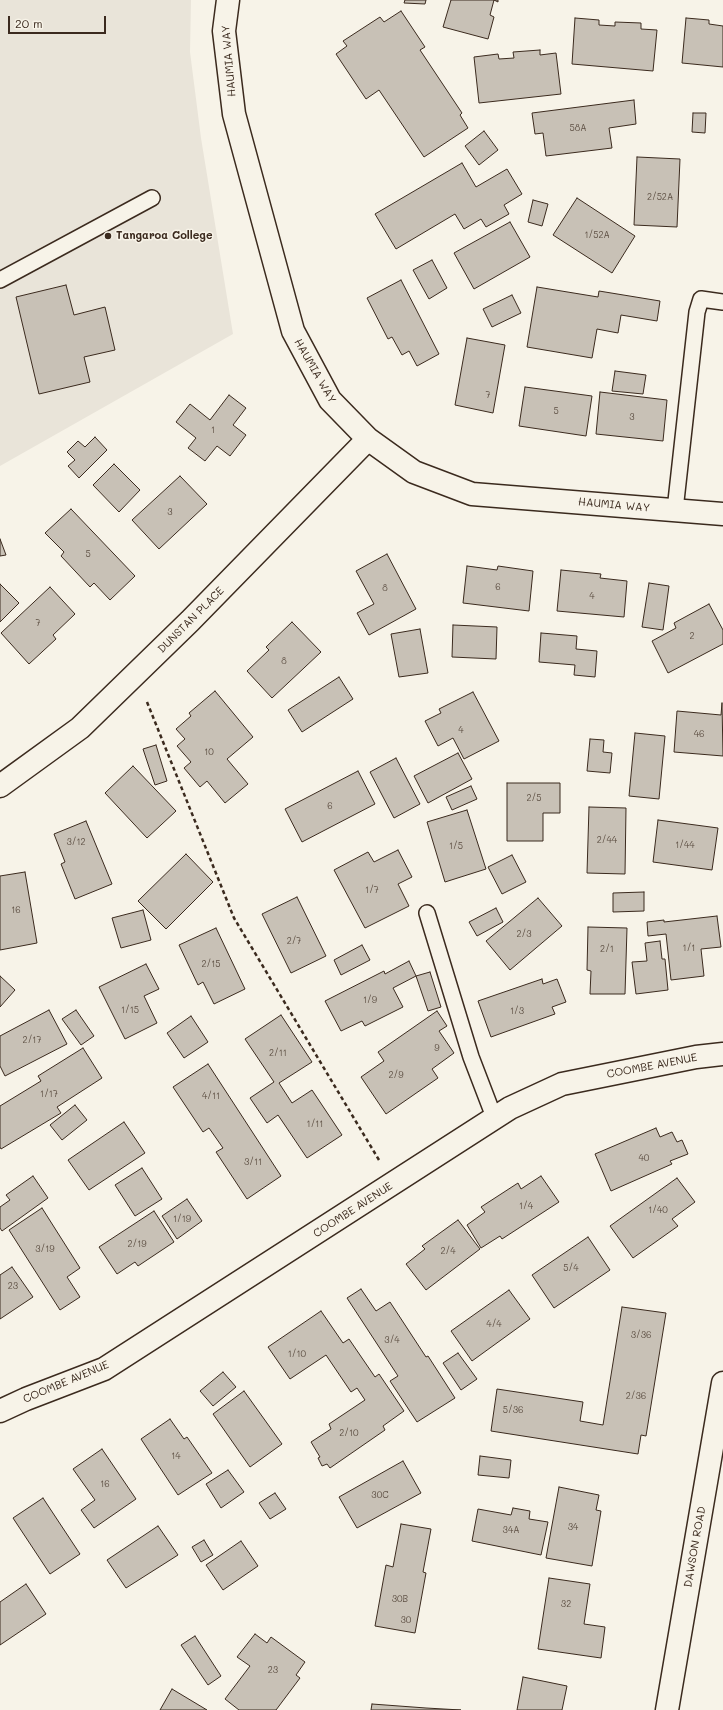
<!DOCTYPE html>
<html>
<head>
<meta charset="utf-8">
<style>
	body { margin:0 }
	#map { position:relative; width:723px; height:1710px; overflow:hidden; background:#f7f3e8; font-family:Mali,sans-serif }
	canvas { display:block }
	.scale { position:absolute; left:8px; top:16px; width:98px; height:18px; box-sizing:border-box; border:2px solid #3b2a1e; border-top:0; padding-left:5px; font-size:12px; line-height:14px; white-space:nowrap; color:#3b2a1e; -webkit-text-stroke:3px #f7f3e8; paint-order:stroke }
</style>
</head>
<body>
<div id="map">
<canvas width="723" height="1710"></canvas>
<div class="scale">20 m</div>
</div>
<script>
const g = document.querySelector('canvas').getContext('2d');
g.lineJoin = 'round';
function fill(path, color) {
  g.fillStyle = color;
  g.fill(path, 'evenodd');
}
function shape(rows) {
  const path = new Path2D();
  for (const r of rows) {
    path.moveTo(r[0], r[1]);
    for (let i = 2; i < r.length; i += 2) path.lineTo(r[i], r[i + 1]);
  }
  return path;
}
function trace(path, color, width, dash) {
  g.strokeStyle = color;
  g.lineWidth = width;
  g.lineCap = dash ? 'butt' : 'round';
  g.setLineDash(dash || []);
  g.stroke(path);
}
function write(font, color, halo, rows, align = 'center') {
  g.font = font + ' Mali,sans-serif';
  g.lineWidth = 3;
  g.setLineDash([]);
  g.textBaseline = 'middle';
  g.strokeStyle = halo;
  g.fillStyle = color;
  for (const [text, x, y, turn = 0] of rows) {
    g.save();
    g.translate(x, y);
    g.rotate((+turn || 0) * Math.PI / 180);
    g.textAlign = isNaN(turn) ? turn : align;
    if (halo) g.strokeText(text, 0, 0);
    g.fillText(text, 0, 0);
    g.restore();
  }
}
fill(shape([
	[0,0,191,0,190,52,201,138,233,334,0,466]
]), '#e9e4d9');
const building = shape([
	[405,0,426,0,425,4,404,3,405,0],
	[451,0,498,0,498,2,494,0,490,15,494,17,488,39,443,27,451,0],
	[401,11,425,47,420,50,462,113,460,115,468,128,424,157,379,90,366,99,336,54,347,46,343,41,380,17,384,22,401,11],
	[575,18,599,20,599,25,615,26,615,22,641,23,641,29,657,30,653,71,572,64,575,18],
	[686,18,709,20,709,24,723,26,723,67,682,63,686,18],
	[540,50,540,55,556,53,561,94,479,103,474,57,498,54,499,59,514,58,513,52,540,50],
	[634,100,636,124,609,128,612,148,546,156,543,133,535,134,532,113,634,100],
	[693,113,706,113,705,133,692,132,693,113],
	[484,131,498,150,479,165,465,146,484,131],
	[637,157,680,159,677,227,634,225,637,157],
	[462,163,476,187,507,169,522,194,504,205,509,214,486,227,481,219,464,229,455,214,396,249,375,214,462,163],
	[577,198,635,236,612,273,553,235,577,198],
	[533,200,548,204,542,226,528,222,533,200],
	[510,222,530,257,474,289,454,253,510,222],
	[432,260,447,288,429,299,413,270,432,260],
	[401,280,439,354,417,366,409,351,402,355,392,337,388,339,367,298,401,280],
	[66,285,74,315,105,307,115,350,84,357,90,382,39,394,16,297,66,285],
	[537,287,598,297,599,291,660,301,657,321,621,315,618,333,597,329,592,358,527,347,537,287],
	[512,295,521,313,492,327,483,309,512,295],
	[467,338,505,345,493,413,455,405,467,338],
	[615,371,646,375,643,394,612,391,615,371],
	[525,387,592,396,586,436,519,426,525,387],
	[600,392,667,400,663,441,596,434,600,392],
	[229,395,246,408,233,425,246,435,230,456,217,446,205,461,188,448,196,438,176,422,190,404,210,420,229,395],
	[95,437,107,450,79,478,68,466,75,460,67,452,78,441,85,447,95,437],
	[114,464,140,490,119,512,93,485,114,464],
	[180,476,207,504,159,549,132,520,180,476],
	[71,509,135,576,110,600,94,583,90,587,61,556,64,552,45,533,71,509],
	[0,539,6,555,0,556,0,539],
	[387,554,416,609,369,635,357,613,374,604,356,571,387,554],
	[467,566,497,570,498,566,533,571,529,611,463,603,467,566],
	[561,570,601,574,600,578,627,581,624,617,557,611,561,570],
	[649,583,669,586,663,630,642,627,649,583],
	[0,584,19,603,0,622,0,584],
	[50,587,75,614,53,635,56,639,29,664,1,633,50,587],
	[709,604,723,630,723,644,668,673,652,641,676,628,674,623,709,604],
	[292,622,321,652,272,698,247,671,269,650,266,647,292,622],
	[453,625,497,627,496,659,452,657,453,625],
	[420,629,428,673,399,677,391,634,420,629],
	[541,633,577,636,576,649,597,651,595,677,574,675,575,665,539,662,541,633],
	[339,677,353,699,302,732,288,710,339,677],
	[215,691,253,737,227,759,248,784,225,803,207,781,200,787,184,768,191,762,177,746,185,739,176,729,191,716,189,713,215,691],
	[473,692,499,741,464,759,453,738,438,746,425,721,441,713,439,709,473,692],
	[722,703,723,756,674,752,677,711,721,715,722,703],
	[635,733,665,736,659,799,629,796,635,733],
	[590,739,604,740,603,752,612,753,610,773,587,771,590,739],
	[156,745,167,781,155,785,143,749,156,745],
	[458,753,472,779,428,803,414,776,458,753],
	[396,758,420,804,394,818,370,772,396,758],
	[133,766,176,811,147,838,105,793,133,766],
	[358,771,375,804,302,842,285,809,358,771],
	[507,783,560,783,560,813,543,813,543,841,507,841,507,783],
	[471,786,477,799,452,810,446,797,471,786],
	[589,807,626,808,625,874,587,873,589,807],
	[467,810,486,869,445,882,427,822,467,810],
	[658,820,718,828,712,870,653,862,658,820],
	[86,821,112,884,75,899,61,864,65,862,54,834,86,821],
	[398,850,412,877,398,884,409,906,365,928,334,870,368,852,374,862,398,850],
	[186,854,213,882,166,929,138,901,186,854],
	[512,855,526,882,502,894,488,867,512,855],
	[25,872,37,943,0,950,0,876,25,872],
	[644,892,644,911,613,912,613,893,644,892],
	[297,897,326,956,291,973,262,914,297,897],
	[538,898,562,926,510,970,486,941,538,898],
	[496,908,503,922,477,936,469,922,496,908],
	[143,910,151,940,121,948,112,918,143,910],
	[717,916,721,947,701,949,704,976,671,980,666,934,648,936,647,922,664,920,664,922,717,916],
	[588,927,627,928,625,994,590,994,591,971,587,970,588,927],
	[216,928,245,989,214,1004,203,982,198,985,179,945,216,928],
	[660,941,662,959,665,959,668,990,636,994,632,962,647,961,645,943,660,941],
	[362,945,370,960,341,975,334,960,362,945],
	[409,961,416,976,393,988,403,1007,365,1026,362,1021,341,1031,325,1001,384,971,385,974,409,961],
	[146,964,159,989,144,996,157,1023,125,1039,99,987,146,964],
	[430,972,441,1007,428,1011,416,976,430,972],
	[0,976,15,990,0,1007,0,976],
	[542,979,543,984,557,979,566,1002,552,1007,555,1014,491,1037,478,1001,542,979],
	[49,1010,67,1044,5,1076,0,1066,0,1036,49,1010],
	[76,1010,94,1036,81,1045,62,1019,76,1010],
	[437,1011,447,1026,439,1031,454,1053,432,1069,438,1078,386,1114,361,1077,384,1061,378,1052,437,1011],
	[281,1015,312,1062,279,1083,292,1103,312,1090,342,1135,307,1158,278,1115,267,1123,250,1098,274,1082,245,1039,281,1015],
	[191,1016,208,1042,184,1058,167,1033,191,1016],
	[83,1048,102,1078,57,1107,61,1113,1,1149,0,1147,0,1106,41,1081,38,1076,83,1048],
	[208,1064,281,1176,247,1199,216,1152,223,1148,209,1128,203,1132,173,1087,208,1064],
	[75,1105,87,1120,62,1140,50,1125,75,1105],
	[124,1122,145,1153,89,1190,68,1160,124,1122],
	[656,1128,660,1137,672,1132,677,1142,682,1140,688,1154,670,1161,672,1164,611,1191,595,1154,656,1128],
	[142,1168,162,1199,135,1216,115,1185,142,1168],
	[33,1176,48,1198,2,1231,0,1228,0,1207,10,1200,6,1195,33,1176],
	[541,1176,559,1202,502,1239,500,1236,481,1248,467,1225,485,1212,481,1207,518,1183,521,1189,541,1176],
	[677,1178,695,1202,672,1219,678,1226,633,1258,610,1226,677,1178],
	[187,1199,202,1221,177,1239,162,1216,187,1199],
	[42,1208,80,1268,67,1277,80,1297,60,1310,9,1230,42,1208],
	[154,1211,174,1242,138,1266,135,1262,117,1274,99,1247,154,1211],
	[458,1220,480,1249,426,1290,406,1264,425,1249,422,1246,458,1220],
	[588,1237,610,1270,554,1308,532,1275,588,1237],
	[12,1267,33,1297,0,1319,0,1275,12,1267],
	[361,1289,376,1311,390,1302,426,1357,428,1356,455,1398,417,1422,390,1381,398,1376,347,1298,361,1289],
	[509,1290,530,1319,472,1361,451,1331,509,1290],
	[622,1307,666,1313,646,1436,641,1435,638,1454,491,1431,497,1389,583,1402,580,1421,603,1425,622,1307],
	[321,1311,343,1343,349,1339,375,1377,379,1374,404,1411,383,1426,385,1430,330,1468,327,1464,322,1466,318,1458,320,1457,311,1442,331,1429,329,1424,365,1400,357,1388,351,1392,326,1355,290,1379,268,1347,321,1311],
	[458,1353,477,1379,461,1390,443,1363,458,1353],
	[223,1372,236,1387,213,1406,200,1391,223,1372],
	[244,1391,282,1444,250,1467,213,1414,244,1391],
	[170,1419,184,1439,187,1437,212,1473,178,1495,141,1439,170,1419],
	[102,1449,136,1499,94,1528,81,1510,95,1500,73,1469,102,1449],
	[480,1456,511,1460,509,1478,478,1475,480,1456],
	[403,1461,421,1493,357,1528,339,1497,403,1461],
	[228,1470,244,1492,221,1508,206,1484,228,1470],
	[559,1487,599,1495,596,1510,601,1511,592,1566,546,1558,559,1487],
	[275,1493,286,1509,270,1519,259,1503,275,1493],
	[43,1498,80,1554,50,1574,13,1518,43,1498],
	[513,1508,530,1511,529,1519,548,1522,541,1555,472,1541,478,1509,511,1515,513,1508],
	[401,1524,431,1529,423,1572,426,1573,415,1633,375,1626,386,1565,393,1567,401,1524],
	[158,1526,178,1555,126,1588,107,1560,158,1526],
	[204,1540,213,1555,201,1562,192,1547,204,1540],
	[241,1541,258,1566,223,1590,206,1565,241,1541],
	[549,1578,590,1584,584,1624,605,1627,601,1658,538,1649,549,1578],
	[26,1584,46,1614,0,1645,0,1602,26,1584],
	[255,1634,267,1643,271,1637,305,1662,296,1675,300,1678,276,1710,239,1710,225,1699,250,1666,237,1657,255,1634],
	[195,1636,221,1676,208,1685,181,1645,195,1636],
	[523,1677,567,1686,562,1710,517,1710,523,1677],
	[172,1689,207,1710,160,1710,172,1689],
	[372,1704,426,1708,461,1710,371,1710,372,1704]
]);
fill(building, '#c8c1b6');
trace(building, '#3b2a1e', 1);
const lane = shape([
	[0,280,152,198],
	[675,510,697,312,701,299,723,302],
	[427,913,471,1057,494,1117]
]);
const street = shape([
	[228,0,224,31,234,114,293,331,330,400,368,439,414,472,472,494,723,514],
	[0,786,80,728,190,621,368,439],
	[0,1411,26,1399,104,1369,510,1108,562,1084,696,1057,723,1054]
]);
const secondary = shape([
	[667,1710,723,1383]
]);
trace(lane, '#3b2a1e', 18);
trace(street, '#3b2a1e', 25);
trace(secondary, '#3b2a1e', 25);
trace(shape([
	[147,702,234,918,379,1160]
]), '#3b2a1e', 2.5, [4, 3]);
trace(lane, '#f7f3e8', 15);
trace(street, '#f7f3e8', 22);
trace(secondary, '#f7f3e8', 22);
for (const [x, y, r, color] of [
	[108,236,4,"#3b2a1e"]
]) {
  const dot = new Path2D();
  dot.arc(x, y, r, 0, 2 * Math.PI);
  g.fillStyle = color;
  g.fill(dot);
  trace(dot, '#f7f3e8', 1.5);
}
write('9px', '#5e5044', null, [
	["58A",578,128],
	["2/52A",660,197],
	["1/52A",597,235],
	["7",488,395],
	["5",556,411],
	["3",632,417],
	["1",213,430],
	["3",170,512],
	["5",88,554],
	["6",498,587],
	["8",385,588],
	["4",592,596],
	["7",38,623],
	["2",692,636],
	["8",284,661],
	["4",461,730],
	["46",699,734],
	["10",209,752],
	["2/5",534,798],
	["6",330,806],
	["2/44",607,840],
	["3/12",76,842],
	["1/44",685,845],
	["1/5",456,846],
	["1/7",372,890],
	["16",16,910],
	["2/3",524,934],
	["2/7",294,941],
	["1/1",689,948],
	["2/1",607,949],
	["2/15",211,964],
	["1/9",370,1000],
	["1/15",130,1010],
	["1/3",517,1011],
	["2/17",32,1040],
	["9",437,1048],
	["2/11",278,1053],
	["2/9",396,1075],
	["1/17",49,1094],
	["4/11",211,1096],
	["1/11",315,1124],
	["40",644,1158],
	["3/11",253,1162],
	["1/4",526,1206],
	["1/40",658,1210],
	["1/19",182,1219],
	["2/19",137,1244],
	["3/19",45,1249],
	["2/4",448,1251],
	["5/4",571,1268],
	["23",13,1286],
	["4/4",494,1324],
	["3/36",641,1335],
	["3/4",392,1340],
	["1/10",297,1354],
	["2/36",636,1396],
	["5/36",513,1410],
	["2/10",349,1433],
	["14",176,1456],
	["16",105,1484],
	["30C",380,1495],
	["34",573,1527],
	["34A",511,1530],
	["30B",400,1599],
	["32",566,1604],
	["30",406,1620],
	["23",273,1670]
]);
write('11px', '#3b2a1e', '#f7f3e8', [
	["HAUMIA WAY",229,61,-95],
	["HAUMIA WAY",315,371,60],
	["HAUMIA WAY",614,505,5],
	["DUNSTAN PLACE",191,620,-45],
	["COOMBE AVENUE",652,1066,-11],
	["COOMBE AVENUE",353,1210,-33],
	["COOMBE AVENUE",66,1382,-23],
	["DAWSON ROAD",695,1547,-80]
]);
write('bold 11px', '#3b2a1e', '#f7f3e8', [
	["Tangaroa College",116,236]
], 'left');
</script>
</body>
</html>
